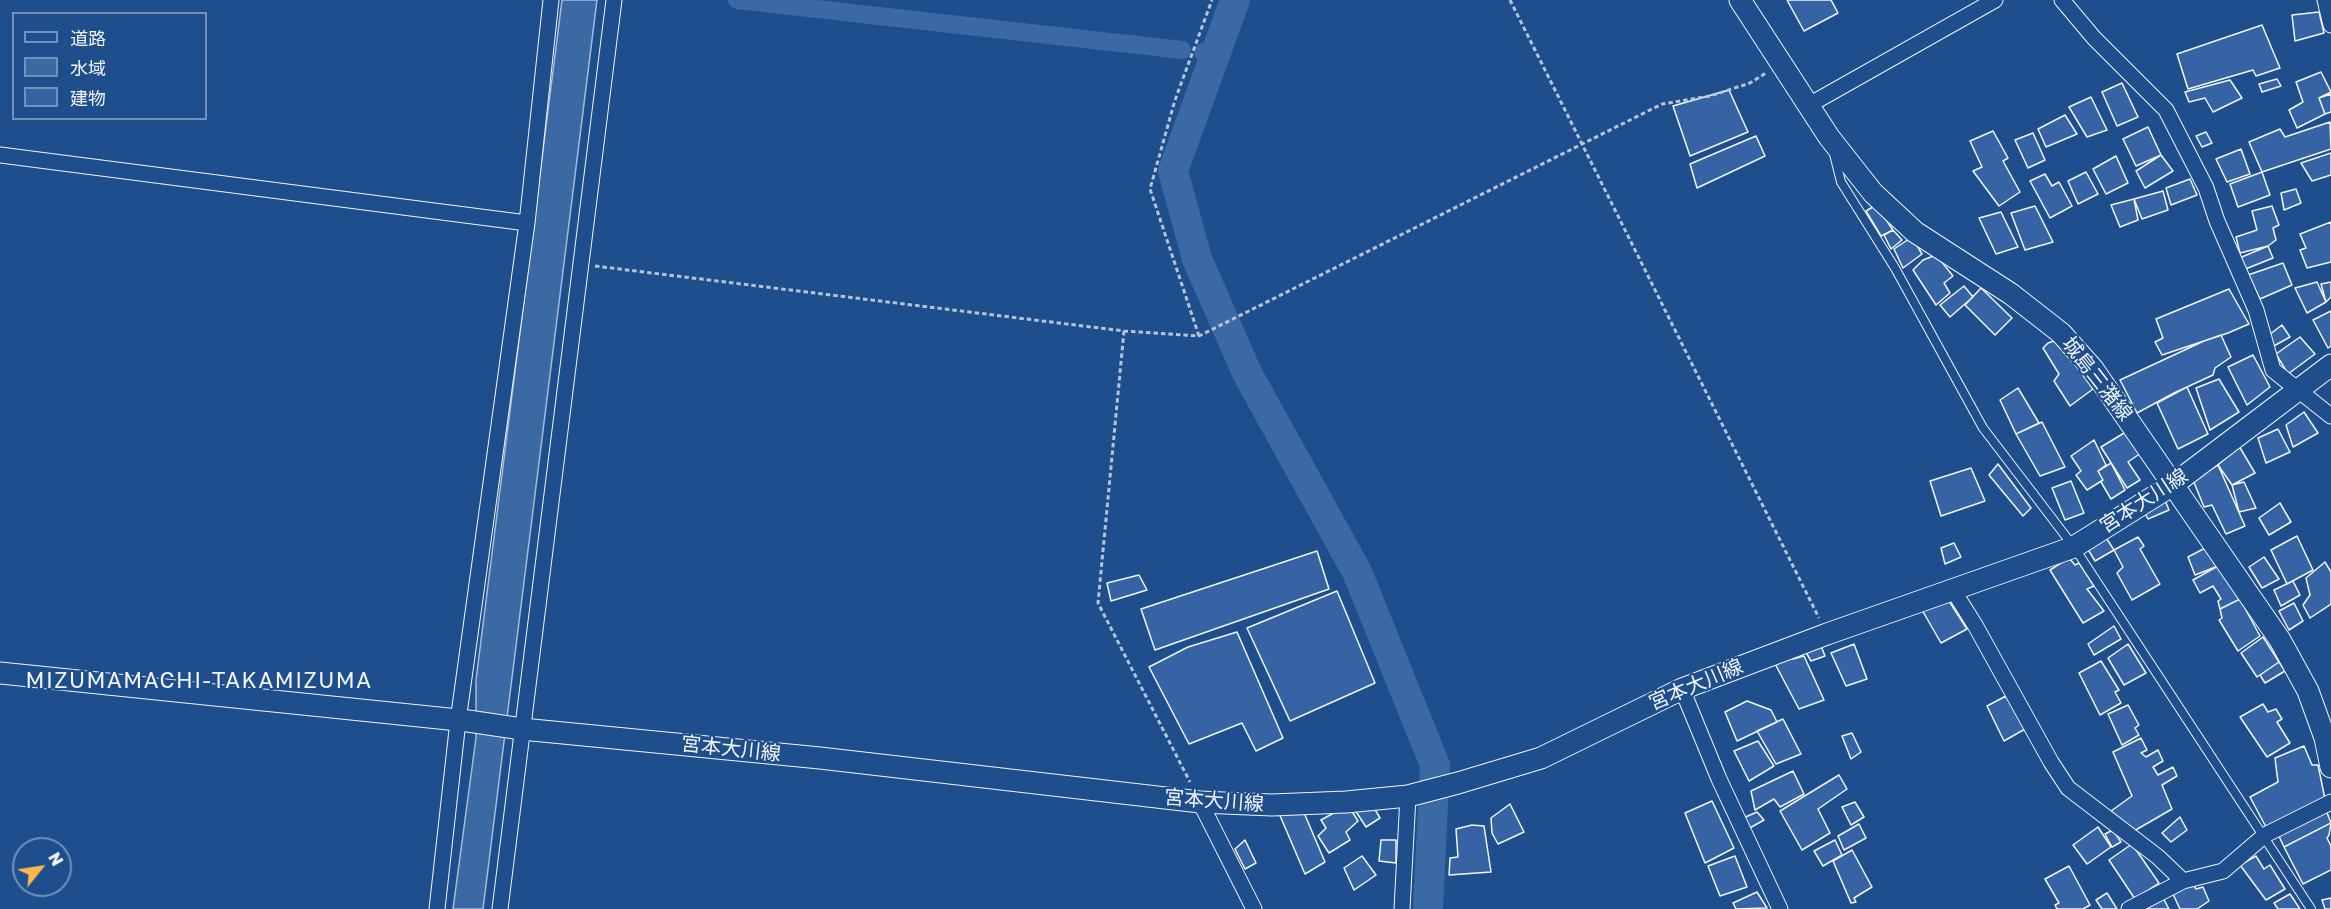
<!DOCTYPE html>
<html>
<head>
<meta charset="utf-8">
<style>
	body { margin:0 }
	#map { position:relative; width:2331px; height:909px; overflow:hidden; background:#1f4e8c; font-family:"Golos Text","Noto Sans JP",sans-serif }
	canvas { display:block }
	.legend { position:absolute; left:12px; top:12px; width:195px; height:108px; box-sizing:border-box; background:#1f4e8c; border:2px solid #7391ba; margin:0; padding:8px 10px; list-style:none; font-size:18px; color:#f2f6ff }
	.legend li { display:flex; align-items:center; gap:12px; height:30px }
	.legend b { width:30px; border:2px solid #7391ba }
	.north { position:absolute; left:12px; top:837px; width:60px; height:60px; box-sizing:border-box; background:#1f4e8c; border:2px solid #7391ba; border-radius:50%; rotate:60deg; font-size:16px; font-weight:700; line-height:24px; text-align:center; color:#f2f6ff }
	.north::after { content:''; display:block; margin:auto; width:21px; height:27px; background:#ffb74d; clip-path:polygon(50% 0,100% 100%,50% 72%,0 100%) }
</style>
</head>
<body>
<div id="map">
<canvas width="2331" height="909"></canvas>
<ul class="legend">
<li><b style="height:8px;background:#1f4e8c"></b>道路</li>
<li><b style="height:16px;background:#3b69a3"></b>水域</li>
<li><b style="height:16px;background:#3563a3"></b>建物</li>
</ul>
<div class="north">N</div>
</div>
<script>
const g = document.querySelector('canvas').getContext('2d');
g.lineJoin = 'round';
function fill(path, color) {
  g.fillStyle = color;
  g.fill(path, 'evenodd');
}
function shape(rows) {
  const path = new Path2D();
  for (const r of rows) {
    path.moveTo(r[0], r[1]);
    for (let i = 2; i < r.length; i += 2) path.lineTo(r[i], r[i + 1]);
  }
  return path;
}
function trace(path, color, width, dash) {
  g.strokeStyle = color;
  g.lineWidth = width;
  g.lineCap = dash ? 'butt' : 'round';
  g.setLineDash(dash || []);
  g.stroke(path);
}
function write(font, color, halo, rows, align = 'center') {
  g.font = font + ' "Golos Text","Noto Sans JP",sans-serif';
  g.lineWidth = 4.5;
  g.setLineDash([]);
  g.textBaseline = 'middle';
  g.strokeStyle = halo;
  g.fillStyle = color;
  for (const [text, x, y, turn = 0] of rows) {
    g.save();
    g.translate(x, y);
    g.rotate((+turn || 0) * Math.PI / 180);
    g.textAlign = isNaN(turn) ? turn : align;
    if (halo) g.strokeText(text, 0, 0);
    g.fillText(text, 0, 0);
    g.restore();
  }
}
const water = shape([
	[562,0,597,0,483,909,453,909,476,738,476,680,562,0]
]);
fill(water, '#3b69a3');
trace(water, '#a8bbd7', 1.5);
trace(shape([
	[737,0,1182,50],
	[1203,52,1215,54]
]), '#3b69a3', 18);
trace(shape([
	[1235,0,1173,171,1197,259,1247,373,1357,572,1435,765,1428,909]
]), '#3b69a3', 30);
const building = shape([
	[1787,0,1831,0,1838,13,1804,31,1787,0],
	[2319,12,2324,33,2295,41,2292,15,2319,12],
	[2262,25,2280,68,2256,76,2253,70,2188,89,2177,54,2262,25],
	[2321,72,2331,92,2319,98,2325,114,2297,128,2289,110,2303,102,2296,82,2321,72],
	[2277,79,2281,86,2262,92,2259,84,2277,79],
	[2230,80,2242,98,2213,112,2205,98,2189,102,2185,92,2230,80],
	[2122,83,2138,117,2117,126,2102,92,2122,83],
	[1729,90,1748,132,1690,156,1673,106,1729,90],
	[2331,94,2331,112,2325,114,2319,98,2331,94],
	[2091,97,2107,130,2087,137,2069,107,2091,97],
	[2065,115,2077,134,2046,147,2038,129,2065,115],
	[2330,122,2331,149,2262,172,2249,142,2280,129,2285,137,2330,122],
	[2148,127,2161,155,2136,166,2123,139,2148,127],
	[1993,131,2008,158,2003,161,2020,192,1999,206,1973,171,1982,167,1970,141,1993,131],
	[2206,132,2212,143,2202,147,2196,136,2206,132],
	[2033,133,2045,160,2028,168,2015,140,2033,133],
	[1756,136,1765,156,1697,188,1690,164,1756,136],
	[2241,149,2250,174,2227,182,2216,159,2241,149],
	[2331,153,2331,175,2312,181,2301,163,2331,153],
	[2161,155,2173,171,2145,188,2136,171,2161,155],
	[2116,156,2128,183,2106,194,2093,169,2116,156],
	[2086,172,2098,194,2078,204,2068,181,2086,172],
	[2262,172,2270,195,2238,207,2230,184,2262,172],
	[2045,174,2052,186,2059,182,2072,206,2050,218,2030,181,2045,174],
	[2190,179,2197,195,2171,205,2166,188,2190,179],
	[2296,189,2301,203,2284,210,2281,193,2296,189],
	[2163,191,2168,210,2142,219,2134,199,2163,191],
	[2134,199,2138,220,2120,227,2111,205,2134,199],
	[1876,205,1893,230,1881,236,1866,211,1876,205],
	[2035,206,2053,242,2025,250,2011,213,2035,206],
	[2272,206,2279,225,2273,228,2276,240,2268,246,2240,253,2236,237,2257,230,2252,211,2272,206],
	[2001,212,2018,247,1996,254,1979,218,2001,212],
	[2331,222,2331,262,2307,268,2300,250,2306,248,2300,234,2331,222],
	[1893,230,1902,240,1891,249,1884,235,1893,230],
	[1912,237,1922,254,1903,268,1894,249,1912,237],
	[2268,246,2273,258,2243,270,2237,259,2268,246],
	[1936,255,1953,276,1944,283,1950,293,1936,305,1913,270,1923,260,1936,255],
	[2283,263,2292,285,2260,299,2248,275,2283,263],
	[2317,282,2326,302,2307,313,2295,288,2317,282],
	[2331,282,2331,297,2326,302,2321,284,2331,282],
	[1964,286,1973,297,1950,317,1940,305,1964,286],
	[1981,288,2012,318,1995,335,1965,305,1981,288],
	[2229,289,2249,324,2228,333,2162,355,2155,342,2163,338,2156,319,2229,289],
	[2331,311,2331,346,2328,348,2313,320,2331,311],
	[2282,325,2290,337,2272,347,2269,335,2282,325],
	[2221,335,2231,357,2215,368,2213,375,2174,393,2137,413,2120,380,2204,341,2221,335],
	[2300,337,2315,354,2288,374,2276,354,2300,337],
	[2057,340,2093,389,2070,406,2054,381,2059,374,2043,348,2048,343,2057,340],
	[2253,355,2270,387,2247,405,2228,367,2253,355],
	[2219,379,2239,412,2210,430,2196,388,2219,379],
	[2187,387,2208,434,2178,449,2157,403,2187,387],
	[2018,388,2039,423,2016,434,2000,400,2018,388],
	[2304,412,2318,433,2293,447,2286,425,2304,412],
	[2042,422,2065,467,2040,476,2016,434,2042,422],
	[2278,429,2290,452,2266,463,2258,438,2278,429],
	[2129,430,2141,453,2128,462,2140,480,2127,488,2101,447,2129,430],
	[2094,440,2106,465,2098,471,2103,480,2087,490,2076,475,2081,471,2071,456,2094,440],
	[2239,446,2255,473,2232,485,2218,465,2239,446],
	[2111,463,2125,490,2111,499,2101,482,2103,480,2098,471,2111,463],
	[1998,464,2031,508,2023,516,1989,475,1998,464],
	[2218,465,2245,526,2226,534,2212,505,2204,507,2193,480,2218,465],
	[1971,468,1985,501,1941,516,1930,481,1971,468],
	[2071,481,2084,513,2065,520,2052,488,2071,481],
	[2244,482,2256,508,2239,512,2232,485,2244,482],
	[2164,498,2169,510,2148,519,2144,512,2164,498],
	[2280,503,2291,522,2269,535,2259,518,2280,503],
	[2103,533,2114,550,2095,561,2083,541,2103,533],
	[2297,536,2313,570,2287,584,2271,550,2297,536],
	[2138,537,2144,546,2140,549,2160,584,2132,600,2117,573,2123,567,2114,550,2138,537],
	[1954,543,1961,557,1945,564,1941,548,1954,543],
	[2209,546,2218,566,2195,575,2188,557,2209,546],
	[1317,551,1329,589,1155,650,1141,609,1317,551],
	[2264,557,2279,579,2262,588,2249,567,2264,557],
	[2069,558,2075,565,2079,563,2094,586,2087,589,2104,611,2083,623,2050,570,2069,558],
	[2325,562,2331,572,2331,604,2310,618,2303,605,2310,595,2306,578,2325,562],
	[2218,566,2240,599,2220,609,2218,601,2221,599,2213,586,2200,593,2193,580,2218,566],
	[1139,575,1147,590,1111,601,1107,583,1139,575],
	[2293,581,2300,595,2281,606,2274,590,2293,581],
	[1337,591,1375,683,1290,721,1247,628,1337,591],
	[1947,598,1967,629,1941,643,1922,610,1947,598],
	[2240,599,2260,636,2238,651,2219,620,2222,618,2220,609,2240,599],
	[2294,603,2303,621,2289,630,2279,611,2294,603],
	[2114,626,2121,639,2094,655,2088,644,2114,626],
	[1237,632,1283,738,1256,751,1242,723,1189,744,1149,667,1188,647,1237,632],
	[2263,637,2279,662,2257,677,2241,653,2263,637],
	[1819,641,1825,656,1811,661,1804,649,1819,641],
	[1854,644,1867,679,1846,686,1831,653,1854,644],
	[2128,644,2146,673,2124,685,2108,658,2128,644],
	[1789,653,1793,659,1804,656,1824,700,1799,709,1773,660,1789,653],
	[2101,661,2119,690,2115,692,2121,703,2100,715,2079,673,2101,661],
	[2279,662,2285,671,2265,683,2260,675,2279,662],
	[2006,696,2025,729,2004,741,1987,706,2006,696],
	[1747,701,1771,710,1777,722,1737,741,1725,712,1747,701],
	[2263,704,2268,712,2276,709,2282,719,2277,722,2290,743,2267,757,2240,717,2263,704],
	[2128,705,2139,725,2135,728,2139,735,2122,745,2108,714,2128,705],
	[1783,719,1801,754,1776,764,1757,731,1783,719],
	[1852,733,1861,752,1851,759,1842,736,1852,733],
	[2141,738,2147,750,2141,753,2146,757,2158,750,2163,761,2153,767,2158,775,2173,767,2177,776,2162,785,2172,809,2134,831,2111,811,2132,796,2113,752,2141,738],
	[1758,741,1774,766,1749,781,1734,751,1758,741],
	[2304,746,2312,765,2318,765,2325,799,2266,827,2250,797,2278,782,2275,758,2304,746],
	[1793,771,1804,794,1780,807,1774,799,1755,810,1751,791,1793,771],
	[1839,775,1847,789,1818,809,1830,833,1802,850,1780,811,1839,775],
	[1712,801,1734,848,1705,863,1685,813,1712,801],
	[1855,802,1864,817,1851,825,1842,807,1855,802],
	[1510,804,1524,832,1498,844,1492,833,1491,818,1510,804],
	[1348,805,1358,821,1346,832,1350,840,1329,853,1318,836,1326,828,1321,820,1348,805],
	[1373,806,1380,818,1366,827,1353,807,1373,806],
	[1302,808,1325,862,1305,874,1278,811,1302,808],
	[2326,810,2331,823,2284,847,2278,834,2326,810],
	[1757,812,1764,820,1748,829,1743,818,1757,812],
	[2180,817,2187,830,2171,842,2162,833,2180,817],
	[2331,823,2329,835,2327,838,2331,846,2331,870,2303,884,2284,847,2331,823],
	[1859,824,1866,838,1844,850,1838,836,1859,824],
	[1472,825,1484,826,1491,872,1449,875,1450,858,1458,857,1456,829,1472,825],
	[2098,827,2111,847,2087,864,2073,845,2098,827],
	[2113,830,2121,842,2112,847,2105,834,2113,830],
	[1245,840,1256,863,1245,869,1235,849,1245,840],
	[1381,840,1396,840,1396,863,1379,861,1381,840],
	[1835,840,1842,855,1823,866,1814,851,1835,840],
	[2132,844,2159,883,2135,899,2109,860,2132,844],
	[1852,850,1872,887,1854,898,1856,902,1851,903,1833,861,1852,850],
	[1362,856,1376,875,1354,890,1344,868,1362,856],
	[1735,856,1747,887,1720,896,1708,866,1735,856],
	[2256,856,2264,869,2270,865,2285,889,2266,900,2240,865,2256,856],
	[2069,866,2090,905,2083,909,2057,909,2055,905,2059,903,2045,879,2069,866],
	[2193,884,2196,889,2203,887,2209,901,2197,909,2180,909,2172,892,2193,884],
	[1757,892,1767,908,1736,909,1733,903,1757,892],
	[2107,893,2117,909,2102,909,2096,900,2107,893],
	[2290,894,2300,909,2278,909,2274,903,2290,894],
	[2162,896,2169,909,2133,909,2162,896],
	[2331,898,2331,909,2325,909,2322,900,2331,898]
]);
fill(building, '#3563a3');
trace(building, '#f2f6ff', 1.5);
const service = shape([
	[1834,154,1841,182,1895,268,1983,428,2074,547,2311,909]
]);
const minor = shape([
	[2062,0,2094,38,2166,110,2206,188,2217,221,2256,310,2273,370,2331,416],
	[2325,0,2331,25],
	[1809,105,1995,0],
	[0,155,527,223],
	[1953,590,1975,625,2051,762,2068,788,2158,857,2183,881],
	[1682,689,1719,779,1780,909],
	[1200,802,1254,909],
	[437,909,458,721,527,223,551,0],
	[500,909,614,0],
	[1402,909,1408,796],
	[2129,909,2183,881,2223,871,2265,835,2331,802]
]);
const secondary = shape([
	[1740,0,1829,137,1873,193,1915,232,2011,294,2061,333,2093,369,2280,640,2308,691,2325,738,2331,767],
	[0,673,468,721,522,729,820,758,1200,802,1272,805,1346,802,1408,796,1458,783,1541,758,1682,689,1827,634,2074,547,2174,484,2331,365]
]);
trace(service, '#f2f6ff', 10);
trace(minor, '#f2f6ff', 17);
trace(secondary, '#f2f6ff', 23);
trace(shape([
	[1510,0,1819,618],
	[595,266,1124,331,1199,336,1662,104,1710,96,1750,83,1766,73],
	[1124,331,1098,603,1190,782],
	[1199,336,1150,189,1175,100,1212,0]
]), '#b3c4dc', 3, [4.5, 3]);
trace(service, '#1f4e8c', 8);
trace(minor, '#1f4e8c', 15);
trace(secondary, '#1f4e8c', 21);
write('20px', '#f2f6ff', '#1f4e8c', [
	["城島三潴線",2097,379,52],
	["宮本大川線",2144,501,-33],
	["宮本大川線",1696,685,-23],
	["宮本大川線",731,749,6],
	["宮本大川線",1214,801,4]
]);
g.letterSpacing = '1.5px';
write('22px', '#f2f6ff', '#1f4e8c', [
	["MIZUMAMACHI-TAKAMIZUMA",199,681]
]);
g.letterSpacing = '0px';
</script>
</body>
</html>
